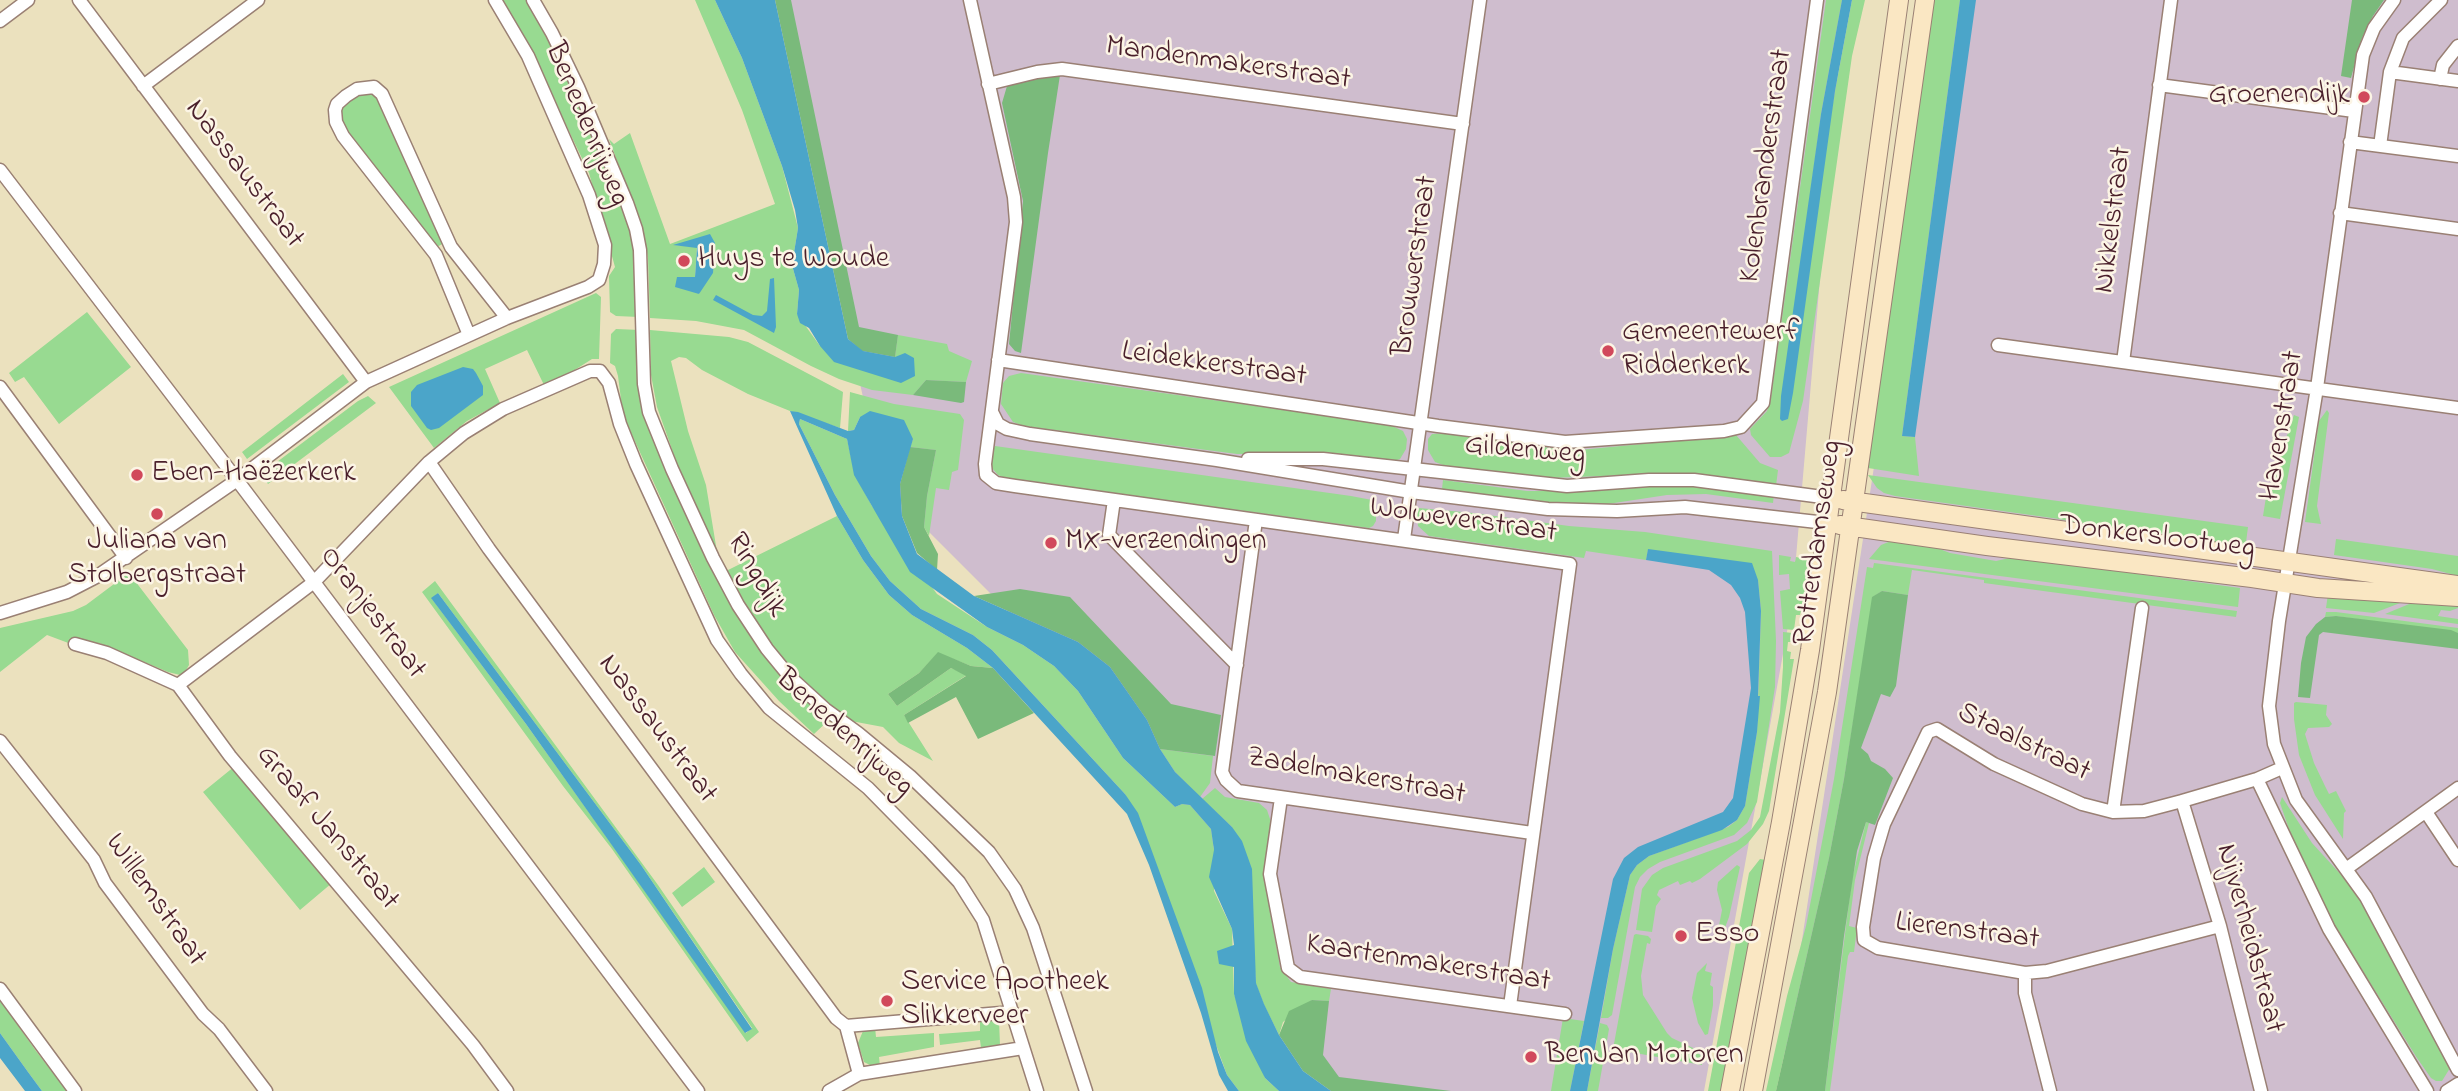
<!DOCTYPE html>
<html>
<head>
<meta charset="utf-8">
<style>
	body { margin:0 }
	canvas { display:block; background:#ebe1be }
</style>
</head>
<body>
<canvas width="2458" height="1091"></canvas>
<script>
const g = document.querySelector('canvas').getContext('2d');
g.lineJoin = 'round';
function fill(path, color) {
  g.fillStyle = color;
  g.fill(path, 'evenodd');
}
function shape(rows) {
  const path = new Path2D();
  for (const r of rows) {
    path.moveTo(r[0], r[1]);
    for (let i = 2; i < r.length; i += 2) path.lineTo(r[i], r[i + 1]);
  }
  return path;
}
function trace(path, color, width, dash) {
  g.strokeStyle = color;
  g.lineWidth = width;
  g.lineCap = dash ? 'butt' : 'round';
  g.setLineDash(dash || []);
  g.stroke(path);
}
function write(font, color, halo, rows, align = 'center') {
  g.font = font + ' "Indie Flower",sans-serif';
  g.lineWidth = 5;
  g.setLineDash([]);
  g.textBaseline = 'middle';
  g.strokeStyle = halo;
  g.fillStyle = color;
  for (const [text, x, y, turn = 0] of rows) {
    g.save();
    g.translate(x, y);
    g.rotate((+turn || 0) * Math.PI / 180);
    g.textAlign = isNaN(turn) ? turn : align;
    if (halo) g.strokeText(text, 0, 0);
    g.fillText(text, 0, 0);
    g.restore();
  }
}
fill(shape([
	[777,0,1844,0,1792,604,1704,1091,1330,1091,1229,864,1034,637,882,485],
	[1945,0,2458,0,2458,1091,1779,1091]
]), '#cfbdce');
fill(shape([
	[501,0,529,0,565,69,621,201,635,251,639,317,616,316,610,312,609,276,615,267,589,173,523,35],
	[695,0,715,0,742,58,782,166,798,228,792,265,799,290,797,314,820,346,895,357,898,335,947,344,949,351,972,361,966,382,926,380,913,395,872,390,839,379,811,366,744,330,696,321,650,318,648,258,644,234,609,139,614,144,630,133,670,244,775,204,742,110],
	[715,243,699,294,677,277,695,277,697,247,675,245],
	[1826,0,1842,0,1821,114,1780,418,1835,91,1852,0,1865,0,1852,56,1803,401,1789,453,1781,457,1770,457,1751,435,1750,429,1767,411,1771,398],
	[1933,0,1960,0,1902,436,1915,437,1919,476,1868,468,1868,466],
	[363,93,371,93,380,100,444,243,437,247,342,125,340,115,344,104,353,97],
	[596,293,601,297,599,359,592,359,570,373,544,385,527,350,485,369,500,403,467,421,434,448,389,387],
	[87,312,131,367,59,424,24,377,15,382,9,373],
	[616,329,640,330,644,390,733,602,831,718,814,734,779,701,735,652,714,615,623,415,618,376,615,366,610,363,611,334],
	[650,330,729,337,748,342,843,392,840,428,790,411,748,394,702,370,686,358,679,357,671,361,688,431,706,485,718,558,686,489,657,407,651,375],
	[1021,373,1390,425,1403,431,1407,439,1406,449,1400,459,1391,462,1321,454,1237,454,1024,426,1013,422,1001,404,1003,383,1009,376],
	[343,374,349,382,247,459,242,452],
	[850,392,894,404,960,414,964,420,958,470,952,472,949,490,936,488,929,536,924,527,927,496,936,450,910,447,913,439,860,417,854,430,848,431],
	[368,396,376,403,268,484,261,474,358,401],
	[2327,410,2329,413,2317,506,2321,524,2305,522,2319,421],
	[2294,415,2299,417,2280,519,2263,516,2266,497],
	[800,419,847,439,855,475,872,506,937,594,987,627,1023,645,1054,666,1078,691,1123,758,1175,807,1182,804,1190,805,1211,829,1214,850,1214,891,1232,929,1234,994,1265,1078,1279,1091,1239,1091,1227,1075,1125,794,992,650,973,635,921,609,890,581,871,556,835,495,799,424],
	[1450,433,1557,449,1579,450,1736,435,1760,463,1778,470,1776,486,1656,474,1550,478,1446,466,1435,462,1428,450,1428,439,1432,434],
	[995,446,1351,496,1372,500,1376,511,1376,521,1373,526,1369,528,1005,478,998,475,992,468,991,455],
	[1868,475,2248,527,2245,550,2114,530,2059,519,1895,496,1884,493,1877,488],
	[1443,480,1527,491,1576,491,1662,484,1713,486,1774,494,1773,503,1706,494,1667,495,1601,505,1544,505,1442,489],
	[1419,508,1473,513,1569,526,1645,532,1772,551,1776,641,1775,687,1757,802,1747,823,1734,835,1660,862,1648,869,1640,877,1635,887,1612,1015,1608,1018,1601,1018,1613,949,1630,875,1637,865,1649,856,1728,827,1737,820,1745,806,1757,732,1761,611,1758,580,1648,550,1646,560,1586,551,1584,558,1429,536,1418,526,1417,515],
	[837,516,863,560,889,595,912,615,967,648,993,668,971,666,938,653,919,673,888,694,897,706,951,668,967,675,904,715,933,761,899,743,883,727,851,721,818,698,791,672,752,615,726,571],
	[2336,539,2458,556,2458,576,2432,569,2334,555],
	[1891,541,1932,546,1950,553,1996,561,2014,557,2240,588,2238,607,1869,559,1881,545],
	[1779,555,1791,557,1790,561,1795,562,1796,557,1813,560,1800,615,1796,615,1794,630,1783,629,1780,591,1790,589,1789,574,1779,575],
	[1874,563,2237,611,2236,617,1984,583,1984,580,1912,570,1908,595,1882,591,1873,597,1844,779,1829,858,1776,1091,1766,1091,1787,996,1806,926,1834,779,1867,567,1873,568],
	[126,575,132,577,188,650,189,665,185,672,180,675,168,672,99,643,95,653,47,635,0,672,0,628,73,611,86,605],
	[435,581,658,885,759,1032,747,1042,612,849,563,786,422,592],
	[438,593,641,865,752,1028,746,1033,526,724,432,599],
	[2328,594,2408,600,2374,613,2326,608],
	[2458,601,2458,608,2450,611,2441,610,2438,616,2458,619,2458,624,2385,614,2414,602],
	[2326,612,2336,612,2458,628,2458,633,2336,616,2325,617],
	[1783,632,1793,633,1792,642,1788,642,1787,651,1791,652,1790,659,1794,659,1769,811,1763,824,1747,844,1700,879,1692,883,1690,881,1680,885,1678,881,1659,890,1657,895,1661,899,1656,906,1652,932,1636,930,1642,889,1652,875,1663,868,1737,841,1751,830,1760,817,1780,712,1783,667],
	[2296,702,2327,705,2326,715,2332,724,2329,727,2308,728,2305,734,2314,763,2325,786,2329,794,2336,791,2346,811,2344,813,2343,839,2315,795,2299,755,2294,719,2294,703],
	[1160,749,1213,756,1210,783,1200,797,1175,772],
	[235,766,332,883,300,910,203,792],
	[1215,788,1225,797,1259,803,1267,810,1271,822,1264,877,1280,967,1291,982,1331,989,1329,1001,1312,1000,1283,1022,1279,1035,1264,1005,1256,984,1253,945,1232,827,1202,799],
	[2282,797,2312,843,2365,901,2450,1068,2442,1081,2436,1081,2431,1078,2417,1058,2341,936,2317,893,2291,835,2280,803],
	[1866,822,1869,823,1855,880,1849,926,1857,928,1854,952,1850,952,1848,956,1830,1091,1825,1091,1852,879],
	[1760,859,1766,860,1722,1091,1708,1091,1749,873],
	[1737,865,1740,867,1729,917,1720,941,1716,941,1722,910,1717,890,1718,882],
	[704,867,715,882,682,907,672,893],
	[1636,934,1648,936,1651,939,1650,944,1647,943,1641,976,1643,995,1667,1033,1672,1038,1693,1048,1701,1056,1702,1065,1613,1049,1634,935],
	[1707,963,1705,971,1712,973,1710,985,1713,987,1713,1005,1708,1034,1705,1035,1698,1023,1692,998,1697,973],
	[0,1000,36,1051,67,1091,42,1091,28,1072,0,1033],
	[1563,1018,1584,1021,1570,1091,1551,1091],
	[999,1020,1000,1045,981,1048,980,1040,940,1045,939,1034,980,1031,980,1022],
	[1600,1023,1607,1025,1609,1029,1598,1091,1587,1091],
	[875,1027,876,1037,934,1033,934,1047,879,1057,880,1066,870,1065,864,1062,858,1043,863,1031]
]), '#98da91');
fill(shape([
	[775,0,791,0,859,327,898,335,895,357,862,351,848,339],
	[2352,0,2384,0,2373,16,2362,38,2351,78,2341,76],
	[1060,75,1048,153,1021,353,1015,351,1009,344,1023,201,1002,103,1007,86,1019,78],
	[926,380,966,382,964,402,961,403,913,395],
	[910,447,936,450,927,496,924,527,938,554,937,570,917,553,902,516,900,484],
	[1020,589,1070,597,1171,704,1221,715,1215,756,1160,749,1147,720,1110,667,1078,642,974,596],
	[1882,591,1908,595,1896,686,1890,697,1881,694,1861,748,1868,754,1871,761,1885,769,1893,778,1875,825,1866,822,1857,851,1844,936,1825,1091,1776,1091,1829,858,1844,779,1872,597],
	[2336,616,2451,630,2458,633,2458,649,2323,632,2319,635,2310,698,2298,697,2301,663,2306,637,2316,624,2325,617],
	[938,652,971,666,993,668,1034,713,978,739,956,697,908,723,904,715,966,676,951,668,897,706,888,694,919,673],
	[1312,1000,1329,1001,1323,1055,1339,1077,1451,1091,1331,1091,1303,1071,1279,1035,1289,1011]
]), '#7aba7b');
fill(shape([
	[715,0,775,0,848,339,863,351,895,357,905,353,914,358,915,376,901,383,834,362,820,346,809,328,800,323,797,314,799,290,792,265,798,228,795,210,782,166,742,58],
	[1842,0,1852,0,1835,91,1793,393,1788,419,1782,421,1780,419,1781,396,1821,114],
	[1960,0,1976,0,1915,437,1902,436],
	[710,234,715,243,713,273,699,294,675,287,677,277,695,277,697,248,673,245],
	[774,278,776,327,774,333,713,300,716,295,753,315,762,316,767,311,770,279],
	[463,367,473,369,476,373,483,386,483,395,439,428,431,430,427,428,411,406,411,392,417,385],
	[790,411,798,412,848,431,854,430,860,417,870,411,904,420,913,439,900,484,902,516,917,554,974,596,1078,642,1110,667,1147,720,1160,749,1175,772,1232,827,1242,841,1252,869,1256,983,1264,1004,1279,1035,1303,1071,1331,1091,1279,1091,1265,1078,1246,1041,1234,994,1234,967,1219,964,1217,951,1234,945,1232,929,1209,877,1214,850,1211,829,1190,805,1182,804,1175,807,1123,758,1078,691,1054,666,1023,645,987,627,910,572,854,475,847,439,800,419,799,424,835,495,871,556,890,581,921,609,973,635,992,650,1125,794,1138,813,1202,988,1218,1052,1227,1075,1239,1091,1228,1091,1219,1075,1201,1013,1149,865,1127,814,993,668,967,648,912,615,889,595,863,560,837,516],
	[1648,549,1752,563,1758,580,1761,611,1758,696,1760,696,1757,732,1745,806,1737,820,1722,830,1649,856,1637,865,1630,875,1613,949,1587,1091,1570,1091,1613,879,1624,858,1638,847,1723,812,1733,798,1751,688,1745,612,1740,598,1731,585,1709,570,1646,560],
	[438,593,641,865,752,1029,745,1033,526,724,431,598],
	[0,1033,28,1072,42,1091,25,1091,0,1058]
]), '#4ba5c9');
const street = shape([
	[79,0,366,382],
	[533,0,552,33,578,87,627,203,636,229,640,250,644,384,649,412,672,469,713,558,738,605,767,649,790,677,825,709,858,733,910,776,989,852,1015,889,1033,928,1086,1091],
	[970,0,1014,197,1016,222,985,464,986,475,996,483,1015,486,1570,564,1510,1006],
	[2394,0,2374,28,2363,55,2317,388,2279,621,2269,706,2274,744,2296,800,2366,897,2458,1070],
	[0,21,28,0],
	[2390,72,2403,38,2441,0],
	[2440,79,2443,65,2458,46],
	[988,84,1037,72,1062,69,1463,124],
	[2159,85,2354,111],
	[143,86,258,0],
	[2350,142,2458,156],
	[2380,146,2390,72,2458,81],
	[0,170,237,480,698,1091],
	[2340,213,2458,229],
	[469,335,436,255,343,136,336,122,335,110,337,104,346,96,357,89,374,87,382,94,451,247,507,318],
	[1998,345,2458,408],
	[998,360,1438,426,1565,442,1724,431,1741,427,1763,403,1817,0],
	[2123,362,2171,0],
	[0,387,126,558],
	[992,412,998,424,1007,429,1030,434,1217,460,1411,492,1548,509,1617,511,1685,507,1826,523],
	[1248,459,1323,459,1567,486,1649,480,1694,480,1830,498],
	[429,462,489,549,836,1018,846,1026],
	[1114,500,1109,535,1237,665],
	[1256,520,1222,772,1226,780,1238,791,1532,833],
	[1404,539,1480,0],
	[0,613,67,592,96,577,237,480,366,382,507,318,588,287,599,280,604,264,605,245,589,195,528,56,495,0],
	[75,644,107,653,178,685,230,756,473,1045,507,1091],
	[178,685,314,582,429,462,464,433,503,409,590,371,600,371,609,383,620,424,636,464,717,640,741,674,769,708,868,788,929,850,959,882,983,920,1037,1091],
	[0,741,94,860,105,883,203,1014,219,1029,266,1091],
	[2257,779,2329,929,2427,1091],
	[1281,798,1270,874,1288,968,1300,977,1565,1014],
	[2182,801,2220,926,2261,1091],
	[2113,812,2142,608],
	[2426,812,2458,860],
	[2346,869,2458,788],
	[2220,926,2047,971,2025,973,1878,948,1864,940,1863,927,1874,858,1884,824,1928,732,1937,729,1994,764,2082,804,2113,812,2144,811,2182,801,2257,779,2282,768],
	[2025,973,2025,993,2050,1091],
	[0,989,75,1091],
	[859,1074,846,1026,1013,1012],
	[829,1091,859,1074,1023,1048],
	[2447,1091,2458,1084]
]);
const secondary = shape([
	[1843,500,2458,585],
	[1840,525,1987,546,2252,578,2318,588,2458,597],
	[1730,1091,1781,822,1810,650,1899,0],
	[1753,1091,1827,692,1925,0]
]);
trace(street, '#9a8074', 15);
trace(secondary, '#9a8074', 20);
trace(street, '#fff', 12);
trace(secondary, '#fae7c3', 18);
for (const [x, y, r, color] of [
	[2364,97,7,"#d1495b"],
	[684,261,7,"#d1495b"],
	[1608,351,7,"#d1495b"],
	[137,475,7,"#d1495b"],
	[157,514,7,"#d1495b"],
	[1051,543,7,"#d1495b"],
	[1681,936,7,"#d1495b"],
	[887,1001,7,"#d1495b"],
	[1531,1057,7,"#d1495b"]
]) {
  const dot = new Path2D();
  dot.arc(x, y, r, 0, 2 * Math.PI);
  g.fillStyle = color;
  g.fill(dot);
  trace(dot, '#fcf5e5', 2.5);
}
write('30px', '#4a1f2b', '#fcf5e5', [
	["Mandenmakerstraat",1228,65,8],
	["Benedenrijweg",585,125,67],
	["Kolenbranderstraat",1768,166,-82],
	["Nassaustraat",243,175,53],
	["Nikkelstraat",2115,220,-83],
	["Brouwerstraat",1417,266,-82],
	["Leidekkerstraat",1214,366,8],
	["Havenstraat",2284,426,-81],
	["Gildenweg",1525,452,5],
	["Wolweverstraat",1463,522,8],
	["Donkerslootweg",2157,539,7],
	["Rotterdamseweg",1820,543,-82],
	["Ringdijk",755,576,60],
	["Oranjestraat",371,614,53],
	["Nassaustraat",656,730,53],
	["Benedenrijweg",843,734,42],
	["Staalstraat",2023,744,26],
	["Zadelmakerstraat",1356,778,10],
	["Graaf Janstraat",326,829,50],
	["Willemstraat",154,901,55],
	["Lierenstraat",1967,933,7],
	["Nijverheidstraat",2248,939,75],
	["Kaartenmakerstraat",1428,965,9]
]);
write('30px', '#4a1f2b', '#fcf5e5', [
	["Groenendijk",2350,97,"right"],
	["Huys te Woude",698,261],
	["Gemeentewerf",1622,334],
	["Ridderkerk",1622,368],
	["Eben-Haëzerkerk",151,475],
	["Juliana van",157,543,"center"],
	["Stolbergstraat",157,577,"center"],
	["MX-verzendingen",1065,543],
	["Esso",1695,936],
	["Service Apotheek",901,984],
	["Slikkerveer",901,1018],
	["BenJan Motoren",1545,1057]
], 'left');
</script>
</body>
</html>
